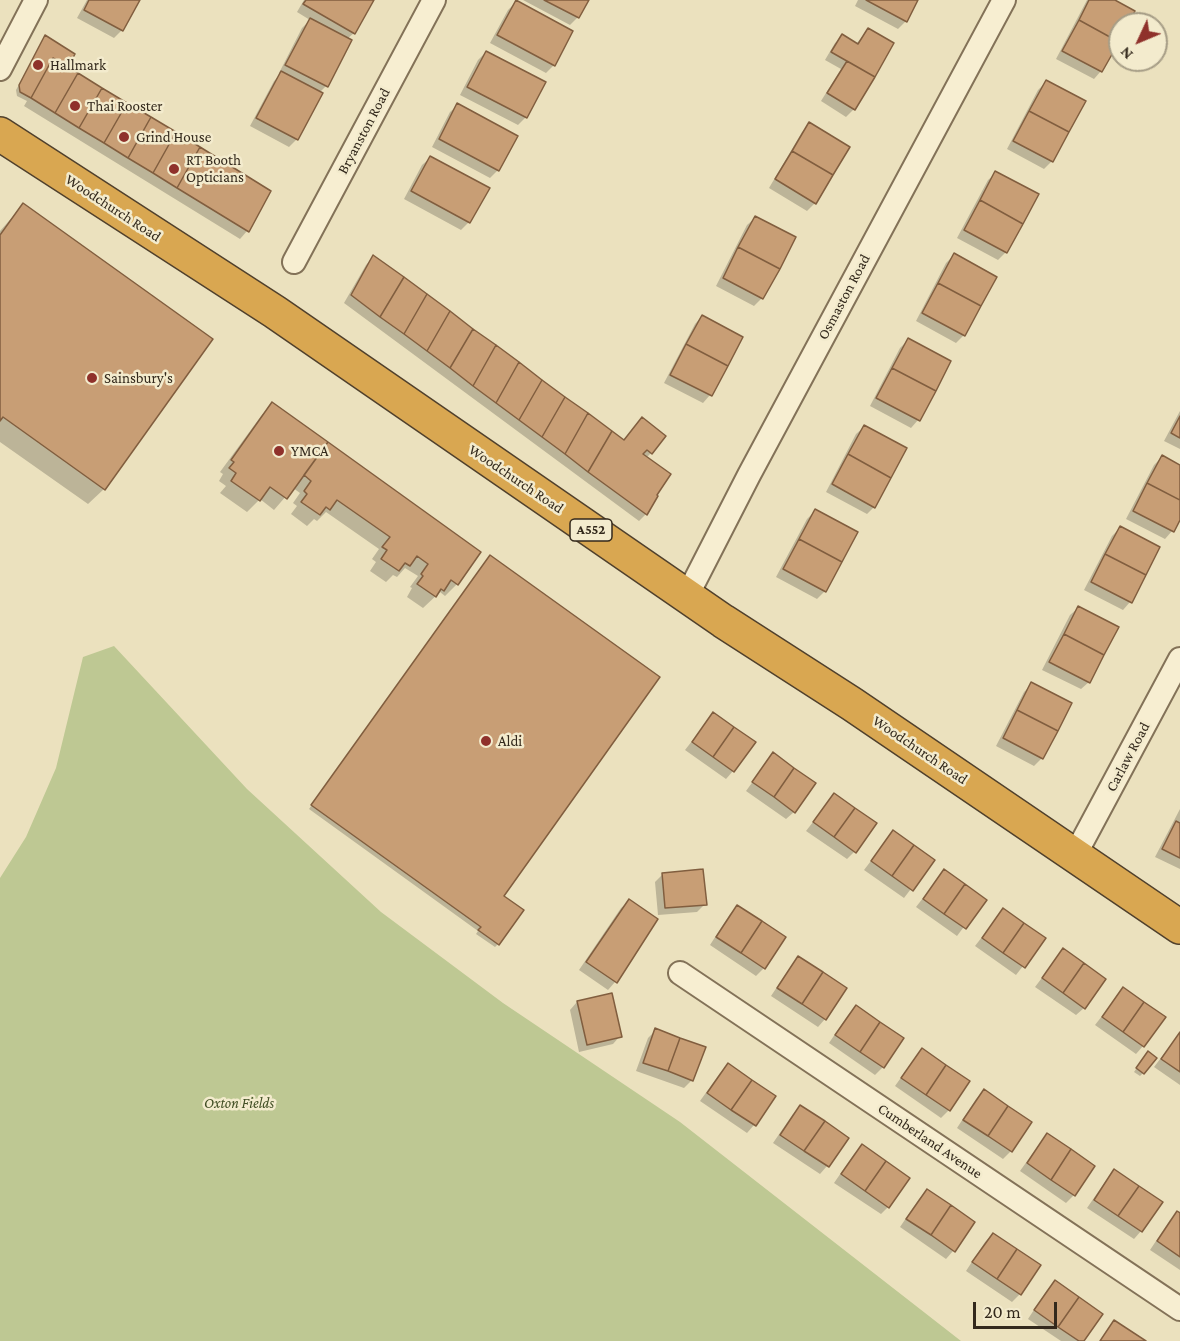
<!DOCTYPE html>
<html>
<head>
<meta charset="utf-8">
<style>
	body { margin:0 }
	#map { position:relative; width:1180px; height:1341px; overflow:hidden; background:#ebe1be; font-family:"Crimson Pro",serif }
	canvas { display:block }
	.north { position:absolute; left:1108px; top:12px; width:60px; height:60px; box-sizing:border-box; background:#f3ebcd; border:2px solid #a69d86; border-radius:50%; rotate:226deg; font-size:16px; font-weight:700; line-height:24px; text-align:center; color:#33291c }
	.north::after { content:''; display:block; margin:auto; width:21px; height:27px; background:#8f312b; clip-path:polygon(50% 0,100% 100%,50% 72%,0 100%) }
	.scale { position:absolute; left:973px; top:1302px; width:84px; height:27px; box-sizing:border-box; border:3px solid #33291c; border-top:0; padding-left:8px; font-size:18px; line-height:21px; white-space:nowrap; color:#33291c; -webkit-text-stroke:4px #f3ebcd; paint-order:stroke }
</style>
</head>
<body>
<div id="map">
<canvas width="1180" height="1341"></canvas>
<div class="north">N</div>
<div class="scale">20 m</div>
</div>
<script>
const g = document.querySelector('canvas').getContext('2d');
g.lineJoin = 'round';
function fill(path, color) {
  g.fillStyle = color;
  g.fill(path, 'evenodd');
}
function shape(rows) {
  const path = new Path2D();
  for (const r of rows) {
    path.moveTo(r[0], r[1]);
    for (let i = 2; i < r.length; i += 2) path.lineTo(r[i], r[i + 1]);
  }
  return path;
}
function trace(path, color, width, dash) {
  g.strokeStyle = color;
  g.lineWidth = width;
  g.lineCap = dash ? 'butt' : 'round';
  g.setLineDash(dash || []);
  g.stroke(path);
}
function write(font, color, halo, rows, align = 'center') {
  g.font = font + ' "Crimson Pro",serif';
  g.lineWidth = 5;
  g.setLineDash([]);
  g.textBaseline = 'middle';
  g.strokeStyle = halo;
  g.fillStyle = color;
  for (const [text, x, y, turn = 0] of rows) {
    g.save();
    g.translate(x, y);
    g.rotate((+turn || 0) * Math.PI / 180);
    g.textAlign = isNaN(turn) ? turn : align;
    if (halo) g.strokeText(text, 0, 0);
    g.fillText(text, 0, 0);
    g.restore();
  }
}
fill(shape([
	[114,646,247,789,381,912,503,1003,680,1122,961,1341,0,1341,0,878,26,837,56,768,83,657]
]), '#bec893');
fill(shape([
	[87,0,138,0,122,30,114,38,77,18],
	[304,0,371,0,354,33,347,39,326,86,319,93,297,139,289,147,250,126,274,81,281,74,279,73,302,28,310,20,297,12],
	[523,0,587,0,578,17,570,25],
	[858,0,917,0,906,21,898,29,855,6],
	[1087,0,1111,0,1126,24,1120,24,1120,36,1101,71,1094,79,1056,59],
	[516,2,554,65,546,73,490,43,508,10],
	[868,30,854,109,846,117,821,101,841,69,825,60,835,43,843,36,856,44],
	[45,37,73,54,66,67,269,191,247,231,240,239,24,106,27,101,17,96,16,90],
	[486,52,526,117,518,125,460,95,478,60],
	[1046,82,1052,161,1044,169,1007,149,1038,90],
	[458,105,498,170,490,178,432,147,450,112],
	[810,124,815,203,807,211,769,188,802,132],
	[430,158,469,222,461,230,404,199,422,165],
	[996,173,1037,194,1006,252,998,260,957,238,988,180],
	[23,205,104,489,88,504,0,442,0,231],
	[755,218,762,298,754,306,716,286,747,225],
	[954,255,964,335,956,343,916,321,946,263],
	[373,257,623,441,642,419,651,453,646,458,646,514,639,521,344,303,366,265],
	[702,316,710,395,703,403,664,383,695,324],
	[908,340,918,420,911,428,870,406,900,348],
	[272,404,457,584,445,596,440,592,423,608,407,597,412,588,410,587,418,576,405,568,397,577,393,575,386,582,370,571,376,562,372,559,379,549,326,512,317,521,314,519,307,526,291,514,297,506,293,503,300,493,293,488,274,510,260,499,247,512,220,493,226,486,219,481,223,474,220,472,261,416],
	[1180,411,1180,449,1164,441],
	[864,427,874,507,867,514,826,492,856,434],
	[1162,457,1180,467,1180,517,1172,531,1165,539,1126,519,1154,465],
	[815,511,825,591,817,599,776,577,807,519],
	[1120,528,1130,602,1123,610,1084,590,1112,536],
	[487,560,502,896,498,944,495,947,476,934,478,931,309,809],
	[1078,608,1089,682,1081,689,1042,670,1070,615],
	[1032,684,1042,758,1034,766,996,746,1024,692],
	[713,714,733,771,726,779,685,750],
	[773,754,794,812,786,819,746,791],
	[834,795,854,852,847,859,806,831],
	[1180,809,1180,869,1155,857],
	[893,832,933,860,904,898,864,870],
	[944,871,984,900,957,936,916,907],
	[663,874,705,904,697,912,658,915,655,882],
	[629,901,656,920,615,982,608,990,579,970,621,908],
	[737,907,764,968,756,976,710,945,730,914],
	[1003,910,1044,939,1016,975,975,946],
	[1063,950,1084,1008,1076,1015,1035,987],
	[798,958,825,1019,818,1027,771,996,791,966],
	[1123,989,1143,1046,1136,1054,1095,1025],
	[577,1002,620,1036,613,1044,579,1052,570,1010],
	[856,1007,902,1039,883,1067,875,1075,829,1043,848,1015],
	[656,1030,692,1080,684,1088,636,1071,648,1038],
	[1180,1033,1180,1085,1154,1067],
	[922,1050,949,1110,941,1118,895,1086,915,1058],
	[1145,1056,1143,1073,1140,1076,1134,1072],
	[728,1065,774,1096,754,1125,747,1133,700,1101,720,1073],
	[984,1091,1030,1123,1011,1151,1003,1159,957,1128,976,1099],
	[801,1107,847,1138,827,1166,820,1174,773,1143,793,1114],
	[1047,1135,1074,1195,1066,1203,1020,1171,1040,1143],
	[862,1146,888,1207,881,1214,834,1183,854,1154],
	[1114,1171,1141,1231,1134,1239,1087,1208,1107,1179],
	[927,1191,973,1223,953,1251,946,1259,900,1227,919,1199],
	[1178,1213,1180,1214,1180,1270,1150,1250,1170,1220],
	[993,1234,1039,1266,1020,1294,1012,1302,966,1271,985,1242],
	[1055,1282,1083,1341,1061,1341,1028,1319,1047,1290]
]), '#0003');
const building = shape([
	[89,0,140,0,123,31,84,10,89,0],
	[306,0,374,0,355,34,303,4,306,0],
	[516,0,573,31,555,66,497,35,516,0],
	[544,0,589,0,579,18,544,0],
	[866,0,918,0,907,22,866,0],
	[1089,0,1115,0,1135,11,1128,24,1120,24,1119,42,1079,20,1089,0],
	[310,18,352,40,328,87,285,65,310,18],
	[1079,20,1119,42,1102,72,1062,51,1079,20],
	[868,28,894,43,875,77,831,52,842,34,858,44,868,28],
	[45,35,75,54,68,67,53,58,31,98,20,92,19,85,45,35],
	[486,51,546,82,527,118,467,87,486,51],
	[53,58,78,73,55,113,31,98,53,58],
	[847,61,875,77,855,110,827,93,847,61],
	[281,71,323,93,298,140,256,118,281,71],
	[78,73,102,88,79,128,55,113,78,73],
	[1046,80,1086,101,1069,132,1029,111,1046,80],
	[102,88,127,103,104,143,79,128,102,88],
	[127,103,151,117,128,158,104,143,127,103],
	[457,103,518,136,499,171,439,139,457,103],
	[1029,111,1069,132,1053,162,1013,141,1029,111],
	[151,117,176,132,153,173,128,158,151,117],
	[809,122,850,147,833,175,792,151,809,122],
	[176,132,200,147,177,188,153,173,176,132],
	[200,147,271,191,249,232,177,188,200,147],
	[792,151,833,175,816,204,775,179,792,151],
	[430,156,490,188,470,223,411,191,430,156],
	[995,171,1039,194,1023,224,980,200,995,171],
	[980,200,1023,224,1007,253,964,230,980,200],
	[23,203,213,339,105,490,3,417,0,421,0,235,23,203],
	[755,216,796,237,780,269,738,247,755,216],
	[738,247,780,269,763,299,723,278,738,247],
	[954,253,997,277,981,306,938,283,954,253],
	[373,255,404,277,380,317,351,295,373,255],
	[404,277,427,294,404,334,380,317,404,277],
	[938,283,981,306,965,336,922,313,938,283],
	[427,294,450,311,427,351,404,334,427,294],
	[450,311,473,329,450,368,427,351,450,311],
	[702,315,743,337,728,366,686,344,702,315],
	[473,329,496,345,473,386,450,368,473,329],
	[908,338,951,361,936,391,892,368,908,338],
	[686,344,728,366,712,396,670,375,686,344],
	[496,345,519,362,496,403,473,386,496,345],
	[519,362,542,380,519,420,496,403,519,362],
	[892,368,936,391,920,421,876,398,892,368],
	[542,380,565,397,542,437,519,420,542,380],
	[565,397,588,413,565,454,542,437,565,397],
	[272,402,328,442,287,499,270,487,260,501,231,481,236,473,229,468,234,462,231,460,272,402],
	[588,413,612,431,588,472,565,454,588,413],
	[1180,416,1180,438,1171,433,1180,416],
	[642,417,666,436,652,454,647,450,643,454,671,474,657,495,658,496,647,515,588,472,612,431,624,440,642,417],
	[864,425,907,448,891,478,848,454,864,425],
	[328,442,481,552,458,585,451,580,444,591,441,589,436,597,417,584,423,576,421,574,428,564,417,556,410,566,405,563,399,571,381,559,387,550,382,547,390,537,337,500,330,510,326,507,320,515,301,502,307,494,304,491,311,481,304,475,328,442],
	[848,454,891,478,875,508,832,484,848,454],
	[1162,455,1180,465,1180,500,1147,483,1162,455],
	[1147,483,1180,500,1180,520,1174,532,1133,511,1147,483],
	[815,509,858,532,842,562,799,539,815,509],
	[1120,526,1160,547,1146,575,1105,554,1120,526],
	[799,539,842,562,826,592,783,569,799,539],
	[1105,554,1146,575,1132,603,1091,582,1105,554],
	[490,555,660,677,504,896,524,910,499,945,478,930,481,927,311,805,490,555],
	[1078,606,1119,627,1104,655,1064,634,1078,606],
	[1064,634,1104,655,1090,683,1049,662,1064,634],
	[1031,682,1072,703,1058,731,1017,710,1031,682],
	[1017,710,1058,731,1043,759,1003,738,1017,710],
	[713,712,734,727,713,757,692,742,713,712],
	[734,727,756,742,734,772,713,757,734,727],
	[773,752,794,768,774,797,752,782,773,752],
	[794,768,816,783,795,813,774,797,794,768],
	[834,793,855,808,834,837,813,822,834,793],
	[855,808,877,823,856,853,834,837,855,808],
	[1176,821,1180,823,1180,858,1162,849,1176,821],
	[893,830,914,845,892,876,871,861,893,830],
	[914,845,935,860,913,891,892,876,914,845],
	[703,869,707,905,665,908,662,873,703,869],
	[944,869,965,884,944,914,923,899,944,869],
	[965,884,987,900,966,929,944,914,965,884],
	[629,899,658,919,617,983,586,962,629,899],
	[737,905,762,921,741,953,716,937,737,905],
	[1003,908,1024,923,1003,953,982,938,1003,908],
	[762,921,786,937,765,969,741,953,762,921],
	[1024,923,1046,938,1025,968,1003,953,1024,923],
	[1063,948,1084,963,1063,993,1042,978,1063,948],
	[798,956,823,972,802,1004,777,988,798,956],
	[1084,963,1106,979,1085,1009,1063,993,1084,963],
	[823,972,847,988,826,1020,802,1004,823,972],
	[1123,987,1144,1002,1123,1032,1102,1017,1123,987],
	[612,993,622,1037,587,1045,577,1001,612,993],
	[1144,1002,1166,1017,1144,1047,1123,1032,1144,1002],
	[856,1005,880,1022,860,1052,835,1035,856,1005],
	[880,1022,904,1038,884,1068,860,1052,880,1022],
	[655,1028,680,1038,668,1071,643,1063,655,1028],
	[1180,1032,1180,1072,1161,1059,1180,1032],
	[680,1038,706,1047,693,1081,668,1071,680,1038],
	[922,1048,946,1065,926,1095,901,1078,922,1048],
	[1148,1051,1157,1058,1144,1074,1136,1068,1148,1051],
	[728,1063,752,1080,731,1110,707,1093,728,1063],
	[946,1065,970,1081,950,1111,926,1095,946,1065],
	[752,1080,776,1096,756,1126,731,1110,752,1080],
	[984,1089,1008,1106,988,1136,963,1120,984,1089],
	[800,1105,825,1121,804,1151,780,1135,800,1105],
	[1008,1106,1032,1122,1012,1152,988,1136,1008,1106],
	[825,1121,849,1138,829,1167,804,1151,825,1121],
	[1047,1133,1071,1149,1051,1180,1027,1163,1047,1133],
	[862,1144,886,1161,865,1191,841,1174,862,1144],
	[1071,1149,1095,1166,1075,1196,1051,1180,1071,1149],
	[886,1161,910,1178,889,1208,865,1191,886,1161],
	[1114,1169,1139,1186,1118,1216,1094,1200,1114,1169],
	[1139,1186,1163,1202,1142,1232,1118,1216,1139,1186],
	[927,1189,951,1205,931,1235,906,1219,927,1189],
	[951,1205,975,1222,955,1252,931,1235,951,1205],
	[1177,1211,1180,1213,1180,1257,1157,1241,1177,1211],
	[993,1233,1017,1249,997,1279,972,1262,993,1233],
	[1017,1249,1041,1265,1021,1295,997,1279,1017,1249],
	[1055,1280,1079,1297,1058,1327,1034,1310,1055,1280],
	[1079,1297,1103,1314,1084,1341,1079,1341,1058,1327,1079,1297],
	[1114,1320,1146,1341,1100,1341,1114,1320]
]);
fill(building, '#c89e75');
trace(building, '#815e3f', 1.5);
const street = shape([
	[0,69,36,0],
	[294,262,434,0],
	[687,596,749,475,1004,0],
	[1075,855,1180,659],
	[680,973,1180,1309]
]);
const highway = shape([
	[0,134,275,312,723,621,852,704,1180,927]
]);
trace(street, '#837258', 26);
trace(highway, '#50402c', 36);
trace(street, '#f7eed1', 22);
trace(highway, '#d9a751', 33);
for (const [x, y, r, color] of [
	[38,65,6,"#8f312b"],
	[75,106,6,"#8f312b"],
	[124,137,6,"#8f312b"],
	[174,169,6,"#8f312b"],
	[92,378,6,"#8f312b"],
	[279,451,6,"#8f312b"],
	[486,741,6,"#8f312b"]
]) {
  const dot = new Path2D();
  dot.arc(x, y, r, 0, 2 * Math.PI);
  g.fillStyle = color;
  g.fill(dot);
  trace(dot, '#f3ebcd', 2);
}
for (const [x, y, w] of [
	[591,530,42]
]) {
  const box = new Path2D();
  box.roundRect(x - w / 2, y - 11, w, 22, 4.5);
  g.fillStyle = '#f3ebcd';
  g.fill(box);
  trace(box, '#33291c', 1.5);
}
write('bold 14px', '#33291c', null, [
	["A552",591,530]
]);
write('15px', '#33291c', '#f3ebcd', [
	["Hallmark",50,65],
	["Thai Rooster",87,106],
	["Grind House",136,137],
	["RT Booth",186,160],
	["Opticians",186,177],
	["Sainsbury's",104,378],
	["YMCA",291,451],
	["Aldi",498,741]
], 'left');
write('15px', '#33291c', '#f3ebcd', [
	["Bryanston Road",364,131,-62],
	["Woodchurch Road",113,208,33],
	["Osmaston Road",844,297,-62],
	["Woodchurch Road",516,479,34],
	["Woodchurch Road",920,750,34],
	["Carlaw Road",1128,757,-62],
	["Cumberland Avenue",930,1141,34]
]);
write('italic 15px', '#404e23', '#f3ebcd', [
	["Oxton Fields",239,1103]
]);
</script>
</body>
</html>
